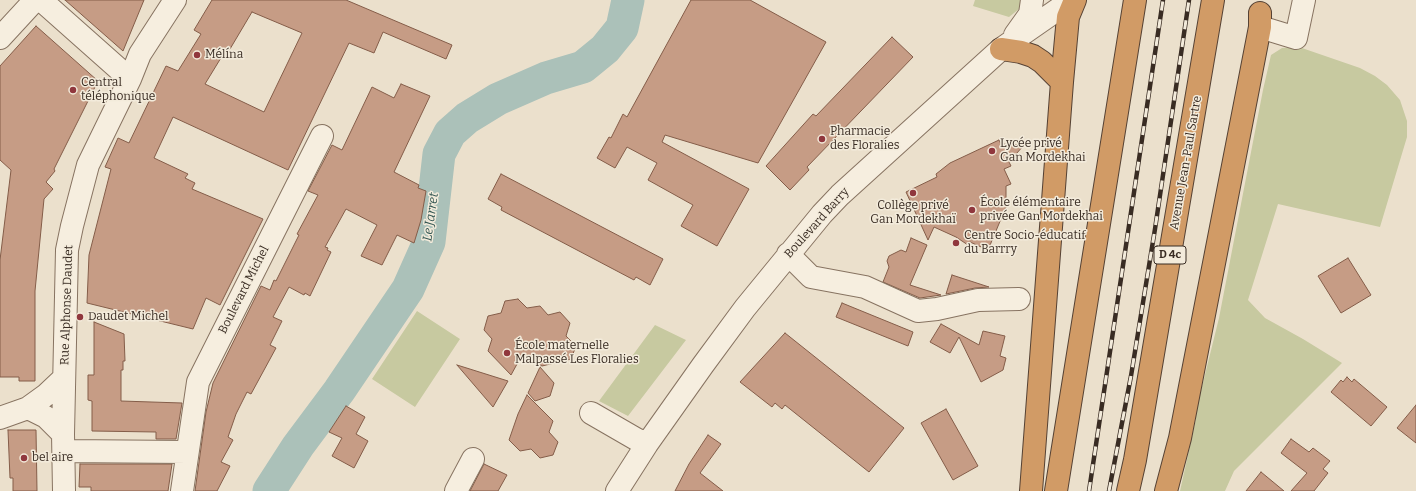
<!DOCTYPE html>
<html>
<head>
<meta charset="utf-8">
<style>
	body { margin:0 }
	canvas { display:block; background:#ebe0cc }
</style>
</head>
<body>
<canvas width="1416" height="491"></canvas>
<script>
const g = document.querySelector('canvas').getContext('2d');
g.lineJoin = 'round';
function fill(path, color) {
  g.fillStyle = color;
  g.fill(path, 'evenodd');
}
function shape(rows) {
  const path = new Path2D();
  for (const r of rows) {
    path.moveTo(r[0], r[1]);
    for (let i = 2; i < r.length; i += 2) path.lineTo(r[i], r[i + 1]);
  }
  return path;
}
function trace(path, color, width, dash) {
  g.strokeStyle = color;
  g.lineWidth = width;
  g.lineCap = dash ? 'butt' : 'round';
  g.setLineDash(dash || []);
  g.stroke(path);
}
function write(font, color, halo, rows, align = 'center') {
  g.font = font + ' Bitter,serif';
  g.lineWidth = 3;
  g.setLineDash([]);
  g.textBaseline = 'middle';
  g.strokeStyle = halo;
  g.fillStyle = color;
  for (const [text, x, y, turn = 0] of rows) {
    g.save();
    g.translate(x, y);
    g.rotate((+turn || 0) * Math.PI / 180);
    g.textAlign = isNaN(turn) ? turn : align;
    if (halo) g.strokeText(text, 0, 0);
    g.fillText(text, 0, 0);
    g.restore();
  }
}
fill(shape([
	[975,0,1021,0,1019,9,1009,17,973,6],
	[1299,47,1360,68,1375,76,1387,85,1400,100,1407,121,1407,137,1380,227,1278,204,1248,300,1265,318,1303,339,1342,363,1234,471,1225,491,1180,491,1196,419,1194,419,1219,318,1263,90,1271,55,1282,48],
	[417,311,460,339,415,407,372,379],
	[655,325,686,340,628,416,599,401]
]), '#c7c9a0');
trace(shape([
	[269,491,298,446,339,391,408,289,429,242,439,154,450,133,467,118,498,99,546,78,583,67,605,49,622,28,628,0]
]), '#abc1b9', 33);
const building = shape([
	[65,0,144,0,123,51,65,0],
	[212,0,346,0,452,45,446,59,383,32,374,53,349,43,288,170,173,117,154,158,188,174,185,178,195,183,192,189,263,219,220,305,206,298,193,329,87,303,89,255,111,169,105,167,118,138,129,143,166,66,178,71,201,34,194,30,212,0],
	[252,12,302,33,264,112,205,84,227,48,230,49,252,12],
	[691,0,750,0,826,42,758,163,665,135,662,142,749,189,717,246,681,226,693,205,648,180,657,163,627,147,615,168,597,158,609,137,611,138,623,114,627,117,691,0],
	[36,26,98,81,54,169,55,171,46,182,53,189,44,199,35,291,35,381,19,381,19,377,0,377,0,260,11,170,0,160,0,66,36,26],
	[892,37,913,57,807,167,809,170,790,190,766,166,813,114,816,116,892,37],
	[401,84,430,96,394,172,419,185,418,188,426,191,421,220,414,243,397,235,382,265,361,256,377,225,346,209,325,247,328,248,327,250,331,252,310,296,305,293,304,295,289,287,273,317,282,321,270,345,276,348,251,394,247,392,236,414,228,437,233,440,221,462,230,466,217,491,195,491,206,412,213,383,261,286,270,290,274,280,276,281,299,235,297,234,318,195,308,191,332,145,342,150,372,87,394,98,401,84],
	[999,140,1001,144,1024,145,1009,162,1011,166,1004,169,1011,184,1006,186,1006,207,988,250,970,242,968,245,956,237,934,227,928,240,906,192,937,177,936,174,950,163,999,140],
	[501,174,663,259,650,285,636,277,634,280,501,210,502,207,488,199,501,174],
	[911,238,927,245,910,285,941,295,920,298,883,282,889,267,887,261,889,256,901,250,906,252,911,238],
	[1348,258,1371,295,1341,313,1318,276,1348,258],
	[952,275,989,287,975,288,946,294,952,275],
	[518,299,527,308,540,306,548,315,560,312,570,323,566,336,576,346,571,359,542,366,522,355,511,375,488,351,492,339,484,330,488,316,501,313,505,301,518,299],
	[842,303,913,332,908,346,836,317,842,303],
	[94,322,124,334,125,361,123,361,123,370,121,370,121,401,182,403,176,439,156,439,156,432,92,431,92,401,88,400,88,375,94,375,94,322],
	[941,324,979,345,983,331,1005,336,1000,356,1006,358,1003,370,981,382,959,337,950,353,930,342,941,324],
	[785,333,904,428,869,472,785,405,782,409,775,403,772,407,740,382,785,333],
	[457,365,508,381,493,407,457,365],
	[540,367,554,383,550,396,535,401,528,393,540,367],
	[1347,377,1352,382,1354,379,1387,407,1371,426,1331,392,1341,380,1343,382,1347,377],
	[527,395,553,421,549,432,558,442,553,455,540,458,531,449,520,451,509,440,518,414,527,395],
	[1416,405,1416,443,1397,428,1416,405],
	[346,406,365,417,356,434,368,441,354,468,332,456,342,438,329,432,346,406],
	[946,409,978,466,953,480,921,423,946,409],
	[8,430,36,430,37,491,13,491,13,478,10,478,8,430],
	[708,435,721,444,700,473,723,491,675,491,689,464,708,435],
	[1291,439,1309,452,1313,448,1330,461,1323,469,1328,473,1314,491,1291,491,1307,473,1281,453,1291,439],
	[80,464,172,464,168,491,91,491,91,487,79,487,80,464],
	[484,464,507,475,498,491,470,491,484,464],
	[1261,472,1284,491,1246,491,1261,472]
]);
fill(building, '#c69c85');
trace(building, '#845d49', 1);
const minor = shape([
	[41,0,130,79],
	[1260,27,1296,38,1304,0],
	[1015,35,1030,14,1032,0],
	[0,38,35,0],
	[788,254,811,277,865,287,918,311,937,309,978,300,1019,299],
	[28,408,46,417,63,434],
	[591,413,636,439,647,444],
	[0,418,28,408,46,395,64,378],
	[64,451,187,452],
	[64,491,63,434,67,250,72,226,88,165,130,79,140,54,175,0],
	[182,491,198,382,322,136],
	[456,491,473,459],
	[617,491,647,444,703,365,745,308,822,214,840,195,1001,49,1060,8,1066,0]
]);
const highway = shape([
	[1001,49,1021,52,1033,56,1042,62,1062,82],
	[1031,491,1062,82,1068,17,1075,0],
	[1056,491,1135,0],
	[1128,491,1135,460,1213,0],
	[1166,491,1180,438,1260,27,1260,13]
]);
trace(minor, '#877361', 24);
trace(highway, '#564234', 24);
trace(minor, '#f6eedf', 22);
trace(highway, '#d19b66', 22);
const rail = shape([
	[1089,491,1163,0],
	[1109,491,1131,376,1155,229,1189,0]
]);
trace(rail, '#392c23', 4.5);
trace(rail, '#f3ebdb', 3, [9]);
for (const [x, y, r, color] of [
	[197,55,4,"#90373d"],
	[73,90,4,"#90373d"],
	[822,139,4,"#90373d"],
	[992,151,4,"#90373d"],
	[913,193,4,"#90373d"],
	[972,210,4,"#90373d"],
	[956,243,4,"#90373d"],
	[80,317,4,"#90373d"],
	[507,353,4,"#90373d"],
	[24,458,4,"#90373d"]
]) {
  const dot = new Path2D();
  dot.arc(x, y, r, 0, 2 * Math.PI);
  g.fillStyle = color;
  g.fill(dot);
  trace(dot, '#f3ebdb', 1.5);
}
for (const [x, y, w] of [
	[1170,255,32]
]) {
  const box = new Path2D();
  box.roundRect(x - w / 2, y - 9, w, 18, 3);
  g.fillStyle = '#f3ebdb';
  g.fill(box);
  trace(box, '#392c23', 1);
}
write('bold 11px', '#392c23', null, [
	["D 4c",1170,255]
]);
write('12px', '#392c23', '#f3ebdb', [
	["Mélína",205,55],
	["Central",81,83],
	["téléphonique",81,97],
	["Pharmacie",830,132],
	["des Floralies",830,146],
	["Lycée privé",1000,144],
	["Gan Mordekhai",1000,158],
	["École élémentaire",980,203],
	["privée Gan Mordekhai",980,217],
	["Collège privé",913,206,"center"],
	["Gan Mordekhaï",913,220,"center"],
	["Centre Socio-éducatif",964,236],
	["du Barrry",964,250],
	["Daudet Michel",88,317],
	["École maternelle",515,346],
	["Malpassé Les Floralies",515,360],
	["bel aire",32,458]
], 'left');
write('12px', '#392c23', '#f3ebdb', [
	["Avenue Jean-Paul Sartre",1186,163,-80],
	["Boulevard Barry",817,223,-48],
	["Boulevard Michel",244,290,-63],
	["Rue Alphonse Daudet",67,305,-88]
]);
write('italic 13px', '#345753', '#f3ebdb', [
	["Le Jarret",431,217,-82]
]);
</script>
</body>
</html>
